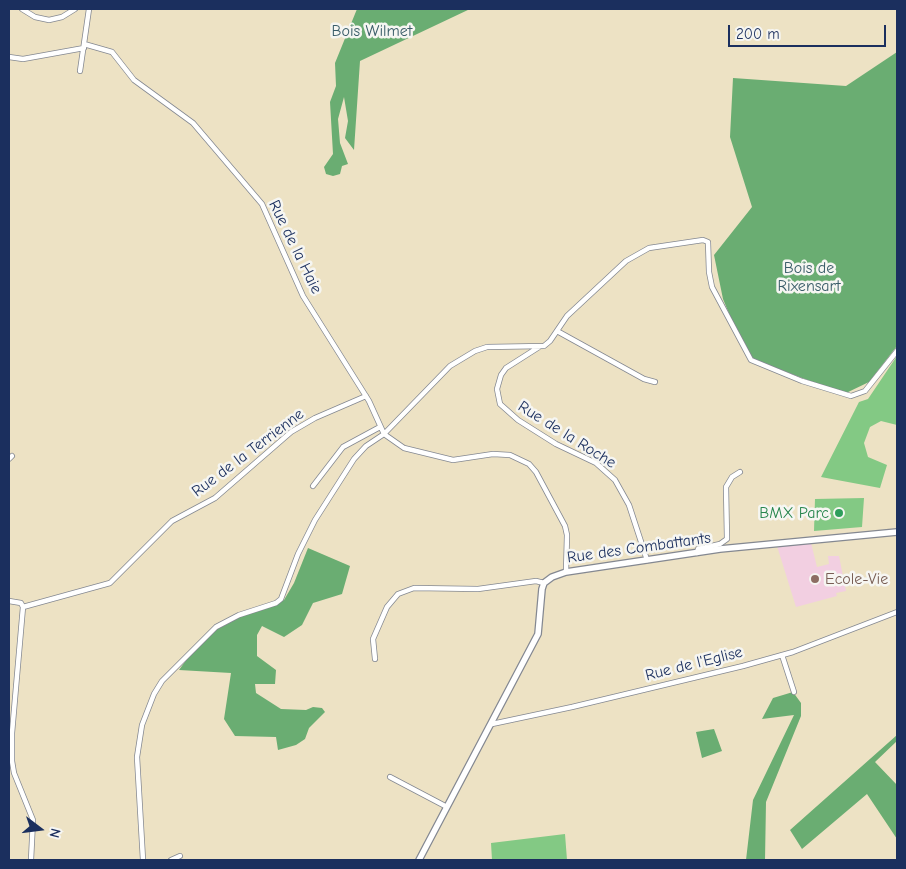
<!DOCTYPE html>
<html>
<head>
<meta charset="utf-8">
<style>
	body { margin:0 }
	#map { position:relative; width:906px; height:869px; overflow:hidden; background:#ede2c4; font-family:"Comic Neue",sans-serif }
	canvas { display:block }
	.frame { position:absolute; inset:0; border:10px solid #1b2f5e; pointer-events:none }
	.north { position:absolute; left:15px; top:804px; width:50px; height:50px; -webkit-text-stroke:4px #f6f6f2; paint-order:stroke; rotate:105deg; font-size:14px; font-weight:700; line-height:20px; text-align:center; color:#1b2f5e }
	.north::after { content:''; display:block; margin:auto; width:18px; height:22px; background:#1b2f5e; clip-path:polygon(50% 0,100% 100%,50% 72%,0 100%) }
	.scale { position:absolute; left:728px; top:25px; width:158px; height:22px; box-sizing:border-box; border:2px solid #1b2f5e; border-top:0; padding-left:6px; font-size:15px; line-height:18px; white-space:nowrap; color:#1b2f5e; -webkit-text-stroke:4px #f6f6f2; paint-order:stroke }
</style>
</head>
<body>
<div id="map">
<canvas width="906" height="869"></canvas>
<div class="frame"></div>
<div class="north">N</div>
<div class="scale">200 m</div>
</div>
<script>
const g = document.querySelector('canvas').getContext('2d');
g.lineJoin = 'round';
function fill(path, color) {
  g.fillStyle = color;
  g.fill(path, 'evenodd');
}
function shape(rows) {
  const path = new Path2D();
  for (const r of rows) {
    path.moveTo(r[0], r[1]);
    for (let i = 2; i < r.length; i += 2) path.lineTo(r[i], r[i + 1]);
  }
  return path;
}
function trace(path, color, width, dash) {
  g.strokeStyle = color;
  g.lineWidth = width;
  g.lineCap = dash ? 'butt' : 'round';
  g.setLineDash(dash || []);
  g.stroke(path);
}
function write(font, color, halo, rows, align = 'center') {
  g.font = font + ' "Comic Neue",sans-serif';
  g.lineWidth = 5;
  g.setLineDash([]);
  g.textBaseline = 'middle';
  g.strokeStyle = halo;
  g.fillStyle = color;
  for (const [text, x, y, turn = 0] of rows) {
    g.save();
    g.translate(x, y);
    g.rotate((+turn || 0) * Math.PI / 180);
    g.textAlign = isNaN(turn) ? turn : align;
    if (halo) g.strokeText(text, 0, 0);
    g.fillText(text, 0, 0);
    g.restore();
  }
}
fill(shape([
	[811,543,817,567,829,564,828,556,839,556,846,591,836,593,837,596,796,607,777,546]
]), '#f2cfe1');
fill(shape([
	[897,356,897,425,881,421,870,427,864,443,868,457,887,465,880,488,821,477,859,402,868,399],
	[864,498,862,527,814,531,815,499],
	[565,834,567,860,492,860,491,843]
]), '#83c984');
fill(shape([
	[357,9,470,9,360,61,354,150,345,138,348,121,344,97,338,119,340,143,348,164,342,166,340,174,333,176,326,174,324,167,333,154,330,102,336,86,335,63],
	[897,52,897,346,869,382,844,394,747,357,723,299,714,255,752,207,730,137,733,78,846,86],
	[308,548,350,566,342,594,313,603,302,625,284,637,262,626,257,635,257,656,276,670,275,684,255,684,256,693,281,709,306,710,313,707,322,708,325,712,309,728,305,739,296,745,278,750,276,737,235,736,224,719,231,673,179,670,197,645,214,629,240,615,284,600,294,583],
	[793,692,801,703,801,716,766,802,765,860,746,860,753,800,794,715,762,719,773,698],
	[714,729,722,751,702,758,696,732],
	[897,735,897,741,875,762,897,785,897,839,867,794,802,849,790,830]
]), '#6aad72');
const minor = shape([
	[22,9,35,17,49,20,62,17,75,9],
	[84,44,112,52,134,80,193,123,262,204,303,296,369,401,384,434,404,448,453,460,493,454,510,455,529,464,536,472,565,526,567,535,566,572],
	[9,57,23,59,84,48],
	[80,71,89,9],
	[557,331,644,379,655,382],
	[539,347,506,368,501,375,497,389,500,404,518,420,556,444,596,463,615,480,629,505,647,560],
	[9,459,12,456],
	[313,486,343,447,380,427],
	[697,553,698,549,720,544,727,539,726,487,732,477,740,472],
	[9,601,21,603,23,607],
	[23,607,110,583,172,521,215,498,291,432,315,418,366,396],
	[23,607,12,733,12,761,14,773,33,820,31,860],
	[782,655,794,692],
	[375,659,373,639,387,607,398,594,414,588,478,589,536,581,544,583],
	[492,724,572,707,743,666,793,652,897,612],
	[390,777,447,807],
	[143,860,137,757,142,725,154,694,162,681,216,627,239,615,276,603,281,599,298,554,315,520,354,459,366,446,384,434,450,366,475,351,487,347,544,346,550,341,567,316,626,261,649,248,703,240,708,242,709,272,712,287,751,360,802,381,851,396,865,391,897,351],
	[171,860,180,856]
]);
const tertiary = shape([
	[419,860,538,634,542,589,544,583,552,577,566,572,720,549,897,532]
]);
trace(minor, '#848891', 6);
trace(tertiary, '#848891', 8);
trace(minor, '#fff', 4.5);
trace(tertiary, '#fff', 5.5);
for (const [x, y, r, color] of [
	[839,513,5,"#2e9e5b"],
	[815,579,5,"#8d6e63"]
]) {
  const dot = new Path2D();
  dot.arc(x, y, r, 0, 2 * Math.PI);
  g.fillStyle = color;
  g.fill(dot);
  trace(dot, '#f6f6f2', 2);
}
write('16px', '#3a5d69', '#f6f6f2', [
	["Bois Wilmet",372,31],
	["Bois de",809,268],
	["Rixensart",809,286]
]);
write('16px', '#1b2f5e', '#f6f6f2', [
	["Rue de la Haie",295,247,64],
	["Rue de la Roche",567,435,32],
	["Rue de la Terrienne",248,453,-37],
	["Rue des Combattants",639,548,-8],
	["Rue de l'Eglise",694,664,-14]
]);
write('16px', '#27864d', '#f6f6f2', [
	["BMX Parc",829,513]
], 'right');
write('16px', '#785e54', '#f6f6f2', [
	["Ecole-Vie",825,579]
], 'left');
</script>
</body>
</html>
